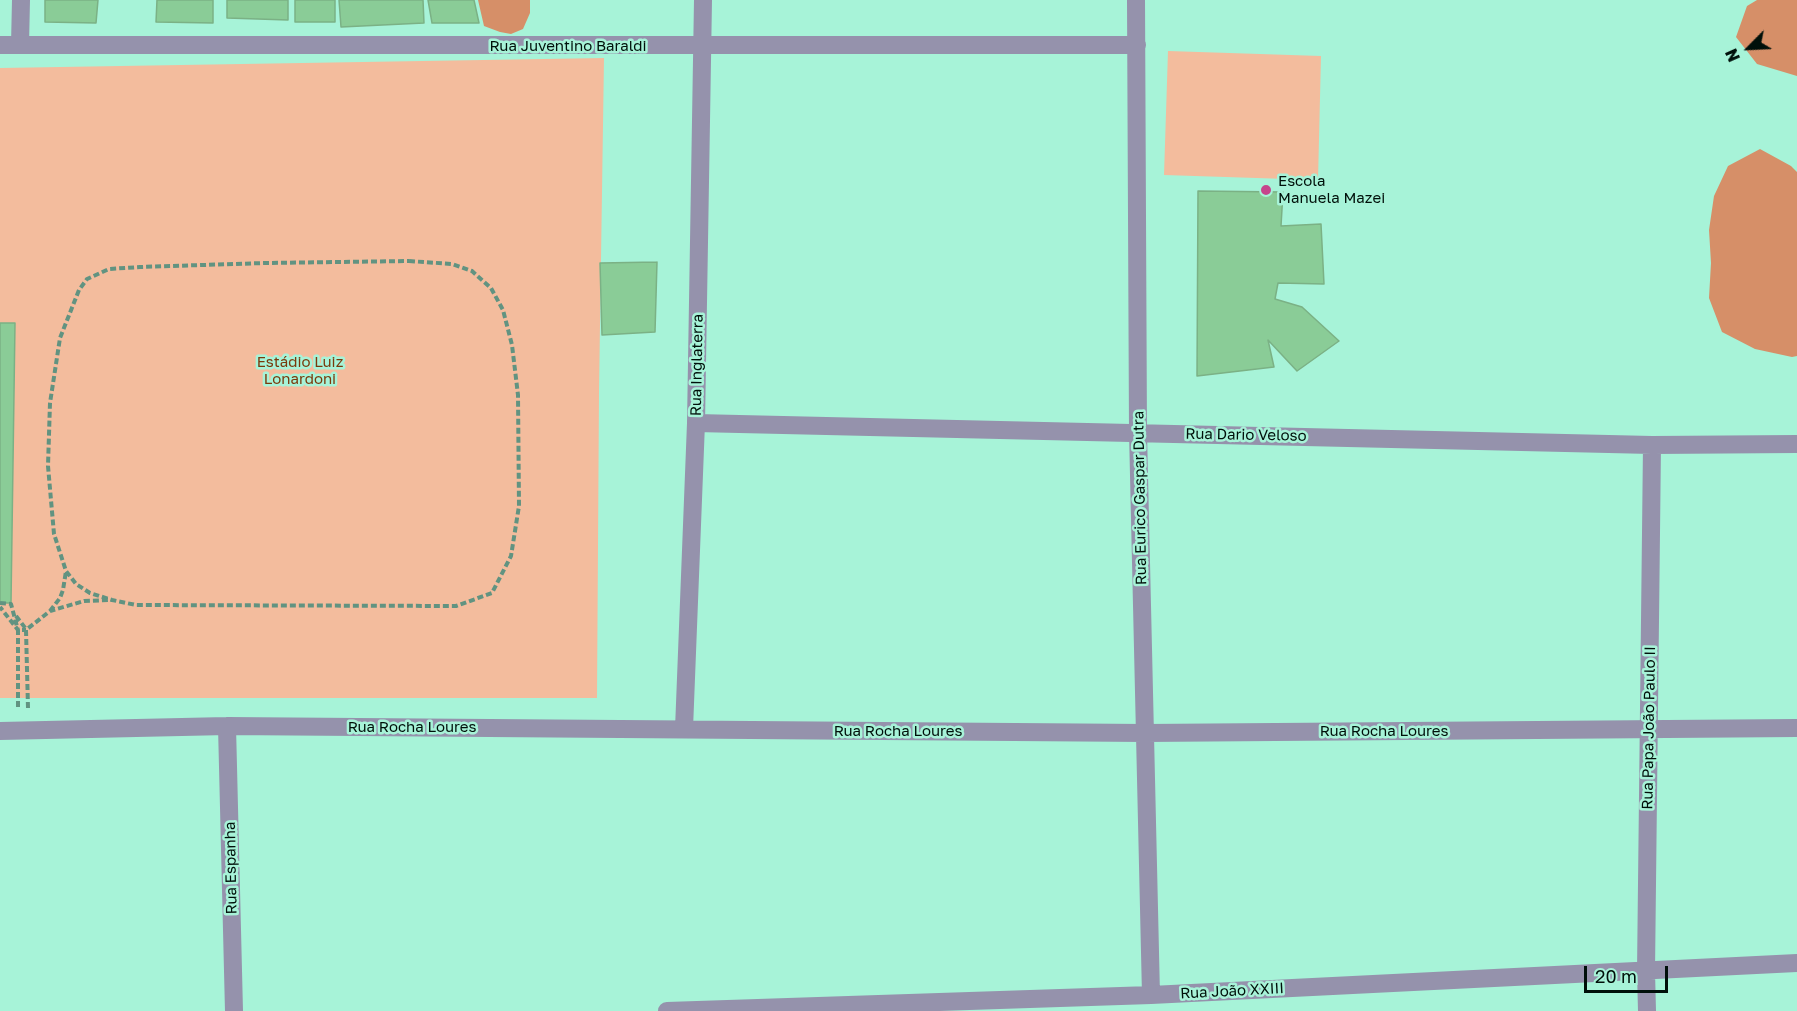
<!DOCTYPE html>
<html>
<head>
<meta charset="utf-8">
<style>
	body { margin:0 }
	#map { position:relative; width:1797px; height:1011px; overflow:hidden; background:#a7f3d8; font-family:"Golos Text",sans-serif }
	canvas { display:block }
	.north { position:absolute; left:1719px; top:18px; width:60px; height:60px; -webkit-text-stroke:4px #a7f3d8; paint-order:stroke; rotate:246deg; font-size:16px; font-weight:700; line-height:24px; text-align:center; color:#00100a }
	.north::after { content:''; display:block; margin:auto; width:21px; height:27px; background:#00100a; clip-path:polygon(50% 0,100% 100%,50% 72%,0 100%) }
	.scale { position:absolute; left:1584px; top:966px; width:84px; height:27px; box-sizing:border-box; border:3px solid #00100a; border-top:0; padding-left:8px; font-size:18px; line-height:21px; white-space:nowrap; color:#00100a; -webkit-text-stroke:4px #a7f3d8; paint-order:stroke }
</style>
</head>
<body>
<div id="map">
<canvas width="1797" height="1011"></canvas>
<div class="north">N</div>
<div class="scale">20 m</div>
</div>
<script>
const g = document.querySelector('canvas').getContext('2d');
g.lineJoin = 'round';
function fill(path, color) {
  g.fillStyle = color;
  g.fill(path, 'evenodd');
}
function shape(rows) {
  const path = new Path2D();
  for (const r of rows) {
    path.moveTo(r[0], r[1]);
    for (let i = 2; i < r.length; i += 2) path.lineTo(r[i], r[i + 1]);
  }
  return path;
}
function trace(path, color, width, dash) {
  g.strokeStyle = color;
  g.lineWidth = width;
  g.lineCap = dash ? 'butt' : 'round';
  g.setLineDash(dash || []);
  g.stroke(path);
}
function write(font, color, halo, rows, align = 'center') {
  g.font = font + ' "Golos Text",sans-serif';
  g.lineWidth = 5;
  g.setLineDash([]);
  g.textBaseline = 'middle';
  g.strokeStyle = halo;
  g.fillStyle = color;
  for (const [text, x, y, turn = 0] of rows) {
    g.save();
    g.translate(x, y);
    g.rotate((+turn || 0) * Math.PI / 180);
    g.textAlign = isNaN(turn) ? turn : align;
    if (halo) g.strokeText(text, 0, 0);
    g.fillText(text, 0, 0);
    g.restore();
  }
}
fill(shape([
	[1168,51,1321,56,1318,180,1164,175],
	[604,58,599,392,597,698,0,698,0,68]
]), '#f3bc9d');
fill(shape([
	[478,0,530,0,530,13,523,29,511,34,500,32,484,26],
	[1757,0,1797,0,1797,76,1757,64,1736,37,1747,6],
	[1760,149,1791,166,1797,172,1797,356,1792,357,1755,349,1722,332,1709,298,1711,263,1709,230,1714,196,1728,166]
]), '#d68f68');
const building = shape([
	[45,0,98,0,96,23,45,22,45,0],
	[157,0,213,0,213,23,156,22,157,0],
	[227,0,288,0,288,20,227,18,227,0],
	[295,0,335,0,335,22,295,22,295,0],
	[339,0,423,0,424,23,341,27,339,0],
	[428,0,474,0,479,23,432,23,428,0],
	[1198,191,1283,192,1281,226,1321,224,1324,284,1278,283,1275,299,1302,307,1339,341,1297,371,1268,340,1274,367,1197,376,1198,191],
	[657,262,655,332,602,335,600,263,657,262],
	[0,323,15,323,11,603,0,603,0,323]
]);
fill(building, '#8acc97');
trace(building, '#7bb185', 1.5);
trace(shape([
	[409,261,452,264,472,271,491,288,503,310,512,345,518,395,519,506,511,556,492,593,456,606,136,605,112,600,90,593,76,584,66,571,54,534,48,466,50,403,60,338,79,290,87,279,109,269,140,267,265,263,409,261],
	[0,603,11,604,18,630,0,607],
	[50,611,60,598,63,590,66,571],
	[16,616,26,629],
	[18,707,18,630,26,630],
	[28,708,26,630,50,611,84,601,109,600]
]), '#619381', 4, [6, 3]);
trace(shape([
	[1136,0,1138,432,1151,995],
	[0,45,1137,45],
	[20,45,21,0],
	[696,423,1652,445,1797,444],
	[227,726,234,1011],
	[684,729,696,423,703,0],
	[0,731,227,726,1145,733,1797,728],
	[667,1011,1151,995,1797,963],
	[1647,1011,1646,971,1652,445]
]), '#9592ac', 18);
for (const [x, y, r, color] of [
	[1266,190,6,"#c6448c"]
]) {
  const dot = new Path2D();
  dot.arc(x, y, r, 0, 2 * Math.PI);
  g.fillStyle = color;
  g.fill(dot);
  trace(dot, '#a7f3d8', 2);
}
write('15px', '#00100a', '#a7f3d8', [
	["Rua Juventino Baraldi",568,46],
	["Rua Inglaterra",697,365,-89],
	["Rua Dario Veloso",1246,435,1],
	["Rua Eurico Gaspar Dutra",1140,498,-91],
	["Rua Rocha Loures",412,727],
	["Rua Papa João Paulo II",1649,728,-89],
	["Rua Rocha Loures",898,731],
	["Rua Rocha Loures",1384,731],
	["Rua Espanha",231,868,-91],
	["Rua João XXIII",1232,991,-3]
]);
write('15px', '#00100a', '#a7f3d8', [
	["Escola",1278,181],
	["Manuela Mazei",1278,198]
], 'left');
write('15px', '#7a390b', '#a7f3d8', [
	["Estádio Luiz",300,362],
	["Lonardoni",300,379]
]);
</script>
</body>
</html>
